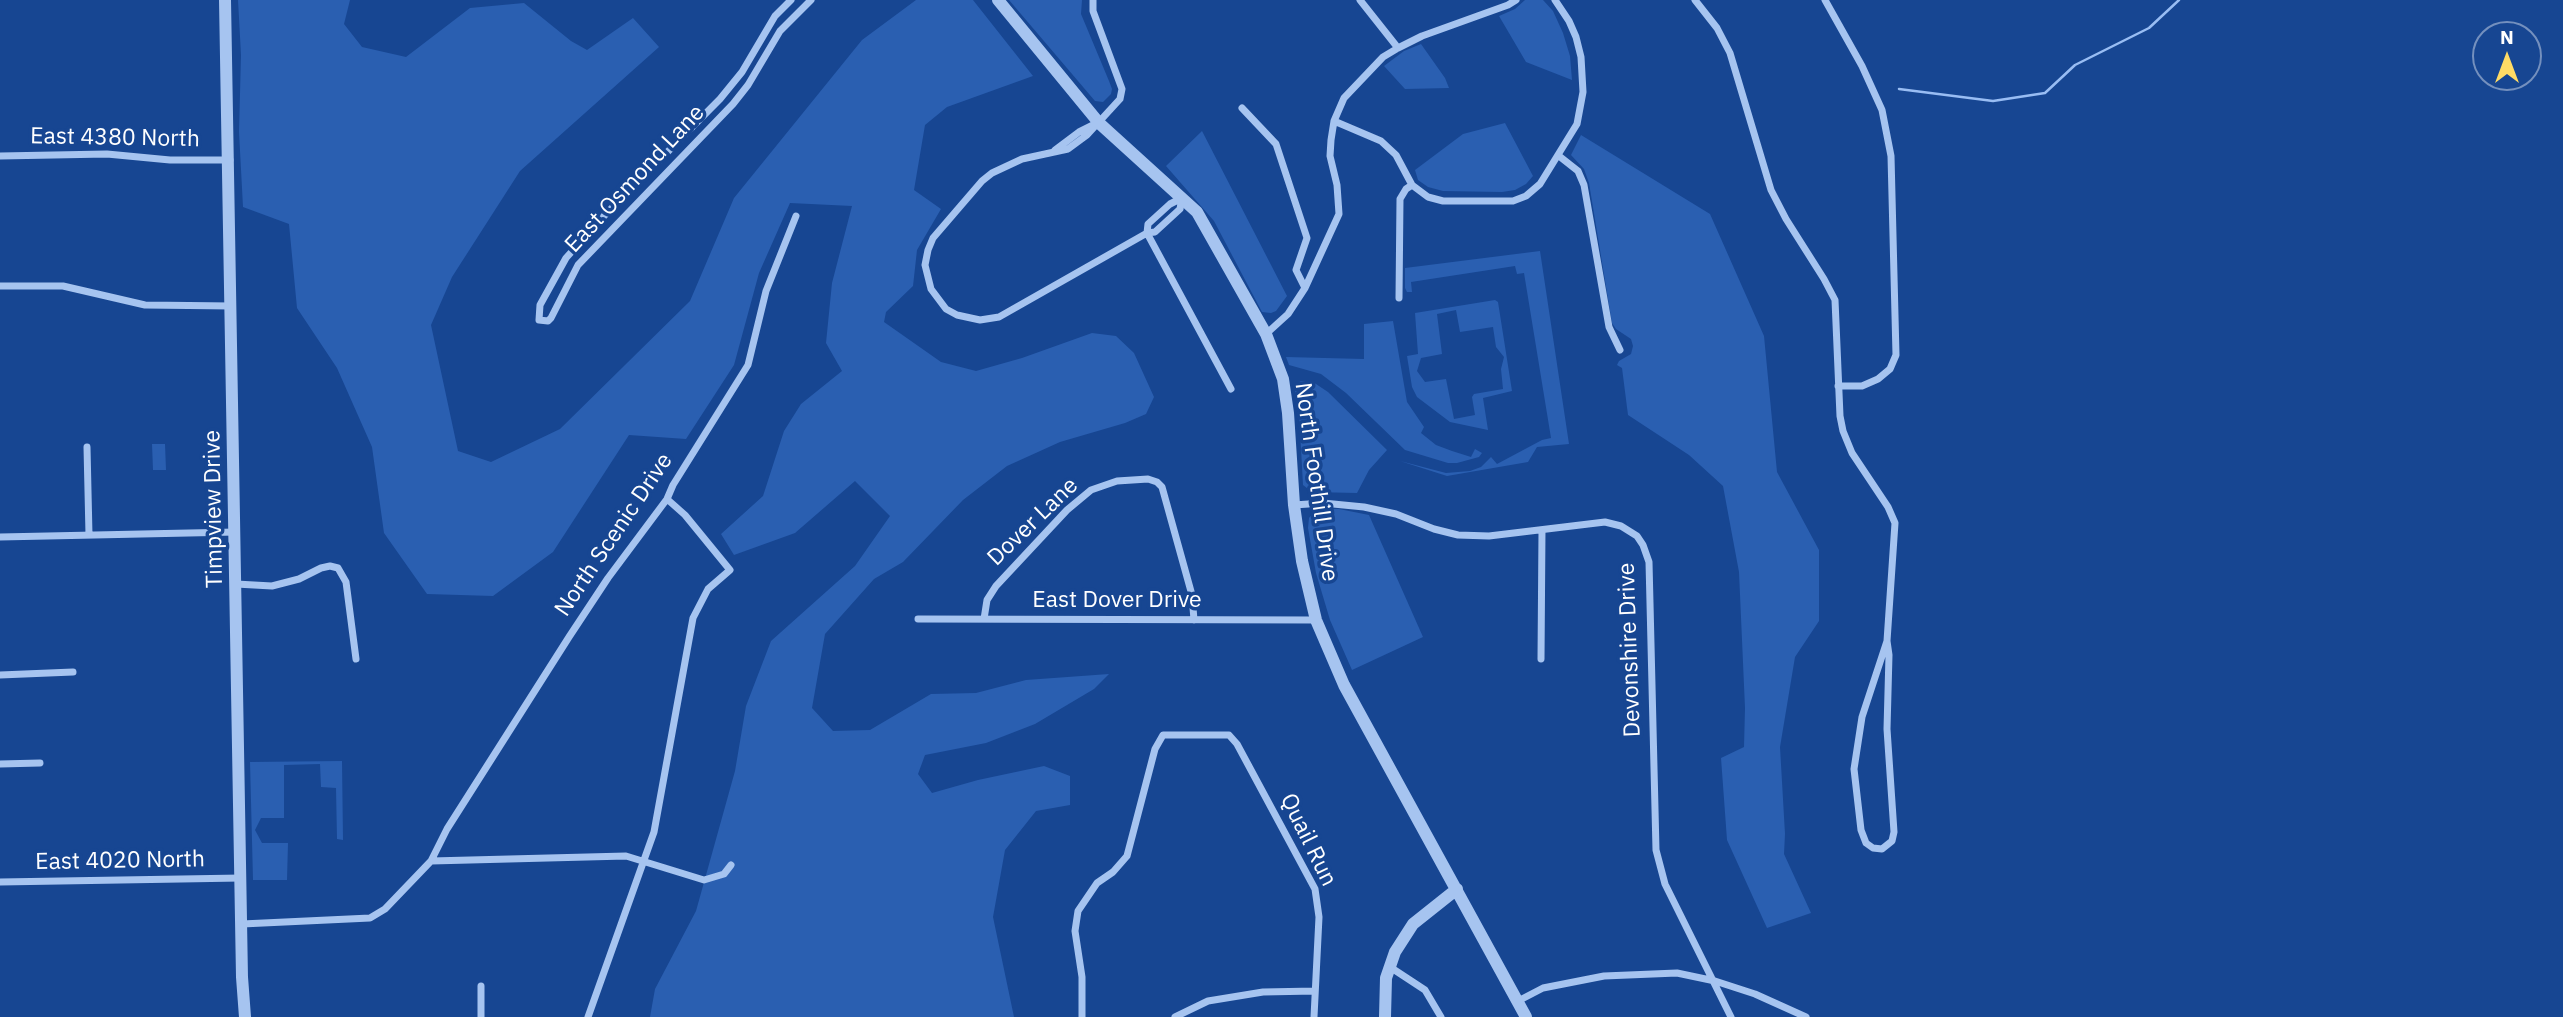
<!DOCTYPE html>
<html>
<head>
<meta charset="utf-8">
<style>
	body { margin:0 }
	#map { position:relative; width:2563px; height:1017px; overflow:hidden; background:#174692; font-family:"IBM Plex Sans",sans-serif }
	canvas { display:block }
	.north { position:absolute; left:2472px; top:21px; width:70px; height:70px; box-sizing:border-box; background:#174692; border:2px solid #7490be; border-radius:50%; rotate:0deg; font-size:19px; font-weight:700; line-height:28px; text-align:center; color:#fff }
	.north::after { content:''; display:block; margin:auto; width:24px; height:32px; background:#ffdb65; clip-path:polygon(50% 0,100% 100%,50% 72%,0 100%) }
</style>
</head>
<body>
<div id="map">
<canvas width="2563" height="1017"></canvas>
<div class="north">N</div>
</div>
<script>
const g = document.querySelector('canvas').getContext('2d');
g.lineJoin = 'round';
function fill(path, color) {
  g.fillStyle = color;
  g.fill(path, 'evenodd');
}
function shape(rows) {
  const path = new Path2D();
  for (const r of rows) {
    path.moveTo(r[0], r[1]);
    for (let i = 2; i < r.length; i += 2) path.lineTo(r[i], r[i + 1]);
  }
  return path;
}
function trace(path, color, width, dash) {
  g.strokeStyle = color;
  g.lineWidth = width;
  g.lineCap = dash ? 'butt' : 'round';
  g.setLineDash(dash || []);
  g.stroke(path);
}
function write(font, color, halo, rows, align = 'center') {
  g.font = font + ' "IBM Plex Sans",sans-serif';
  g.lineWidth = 7;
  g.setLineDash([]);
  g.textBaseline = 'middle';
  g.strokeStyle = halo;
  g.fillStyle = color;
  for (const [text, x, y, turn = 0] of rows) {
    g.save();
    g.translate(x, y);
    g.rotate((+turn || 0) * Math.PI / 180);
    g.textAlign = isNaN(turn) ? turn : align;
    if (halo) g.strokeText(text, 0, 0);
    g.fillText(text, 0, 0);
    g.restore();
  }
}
fill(shape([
	[238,0,350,0,344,24,362,47,406,57,470,8,524,3,571,41,587,50,633,18,659,47,520,171,452,277,431,325,458,451,491,462,560,429,690,301,734,198,862,40,916,0,973,0,1033,76,947,107,925,125,914,190,941,209,917,250,913,286,886,312,884,322,941,362,976,371,1022,358,1092,333,1116,336,1134,353,1154,397,1146,414,1125,423,1060,442,1007,466,963,500,903,562,874,579,825,634,812,708,833,731,870,730,931,694,976,693,1026,680,1109,674,1094,689,1035,724,986,743,925,755,918,774,932,793,978,780,1044,766,1070,776,1070,805,1036,811,1005,850,993,917,1014,1017,650,1017,655,989,696,911,735,771,746,706,771,641,855,566,890,516,855,481,795,533,734,555,721,534,763,496,784,431,801,404,842,371,826,343,832,283,852,206,790,203,759,273,734,365,686,439,629,435,553,552,493,596,427,594,384,533,372,447,337,368,297,308,289,224,243,207,239,132,241,55],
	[1009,0,1082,0,1081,14,1109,81,1112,89,1111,94,1103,102,1095,101],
	[1525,0,1543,0,1553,11,1563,33,1570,56,1572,80,1526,62,1499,16,1515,9],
	[1421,44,1445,78,1449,88,1405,89,1384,66,1404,51],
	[1505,123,1533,176,1526,184,1515,190,1502,192,1443,191,1428,187,1418,180,1415,170,1463,134],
	[1202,131,1287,296,1276,311,1271,313,1262,312,1214,221,1166,166],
	[1581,135,1710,214,1764,336,1777,472,1819,550,1819,621,1795,657,1780,747,1785,834,1784,854,1811,913,1767,928,1727,840,1721,758,1744,747,1745,708,1739,572,1723,486,1689,455,1628,415,1622,368,1617,365,1619,361,1631,354,1633,346,1631,339,1616,329,1612,323,1589,183,1584,169,1571,155],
	[1540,251,1569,444,1537,447,1528,462,1447,476,1400,461,1446,473,1470,471,1481,467,1491,457,1497,464,1542,440,1551,438,1524,273,1517,274,1515,266,1411,282,1412,292,1407,292,1405,288,1405,268],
	[1495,300,1498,302,1512,391,1483,398,1488,430,1450,422,1417,397,1412,387,1407,356,1418,354,1415,313],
	[1456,310,1460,332,1493,327,1496,347,1504,357,1501,369,1503,389,1474,394,1472,397,1475,415,1454,419,1446,379,1425,382,1417,371,1421,358,1442,354,1437,314],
	[1393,321,1407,402,1424,427,1421,433,1436,445,1452,451,1471,457,1475,449,1482,453,1479,457,1457,463,1448,463,1405,450,1346,393,1321,374,1289,365,1286,357,1364,359,1364,324],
	[1301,381,1313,382,1328,392,1387,450,1369,470,1357,493,1312,492,1303,485,1299,412,1294,385],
	[152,444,165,444,166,470,153,470],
	[1324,509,1339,509,1369,515,1423,637,1352,670,1330,620,1316,573,1308,528,1309,518,1313,513],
	[342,761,343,840,337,839,336,788,321,787,320,764,284,765,284,818,261,818,255,830,262,843,288,843,287,880,253,880,250,762]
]), '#2a5fb1');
trace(shape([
	[1899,89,1993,101,2045,93,2075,65,2149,28,2179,0]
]), '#99bdf3', 2.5);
trace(shape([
	[791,0,775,16,742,72,720,99,602,218,566,258,540,305,539,320,548,321,551,318,578,265,733,104,748,85,780,31,811,0],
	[1093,0,1093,11,1122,89,1120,99,1087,135,1068,149,1022,159,992,173,982,181,933,238,928,250,925,265,931,289,946,309,957,315,980,320,999,317,1147,233,1155,232,1180,209,1182,198],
	[1360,0,1398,48],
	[1695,0,1717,28,1730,53,1771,190,1786,219,1824,279,1835,300,1840,416,1843,431,1852,453,1888,507,1895,523,1887,641,1862,717,1854,769,1861,830,1866,843,1873,848,1882,849,1892,841,1894,832,1887,729,1889,655,1887,641],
	[1825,0,1862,66,1882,110,1891,156,1896,355,1890,369,1878,379,1862,386,1838,386],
	[1242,108,1276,144,1307,238,1296,270,1305,288],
	[1334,121,1381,141,1396,155,1412,185,1428,197,1443,201,1513,201,1526,196,1540,184,1577,124,1583,92,1581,57,1576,37,1569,21,1555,0],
	[1055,150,1079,132,1095,124],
	[0,156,107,154,170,160,230,160],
	[1559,156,1578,171,1584,185,1609,327,1620,350],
	[1147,233,1231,389],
	[1147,233,1148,224,1170,204,1182,198],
	[0,286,63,286,145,305,232,306],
	[1399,298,1400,199,1406,189,1412,185],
	[1266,334,1288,314,1305,288,1339,214,1337,185,1330,156,1331,140,1334,121,1344,98,1383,57,1398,48,1422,36,1508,5,1516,0],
	[87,447,89,535],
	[1294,505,1323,503,1364,507,1396,514,1434,529,1458,535,1489,536,1605,522,1621,526,1637,536,1643,545,1649,562,1656,850,1665,884,1731,1017],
	[0,537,236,532],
	[236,584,272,586,299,579,321,568,330,566,338,568,346,582,356,659],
	[918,619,1316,620],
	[984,619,987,600,996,586,1067,510,1091,490,1117,481,1148,479,1157,482,1162,487,1192,595,1194,620],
	[1541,659,1542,530],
	[0,675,73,672],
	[0,764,40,763],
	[431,861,626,856,704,880,724,874,731,865],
	[0,882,241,878],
	[242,924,370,918,385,909,431,861,447,829,569,637,608,578,667,499,673,485,748,365,766,291,796,216],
	[1390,967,1425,990,1441,1017],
	[481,986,481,1017],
	[1518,1001,1543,988,1604,976,1677,973,1715,981,1755,994,1806,1017],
	[588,1017,654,832,693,618,708,589,730,570,685,515,667,499],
	[1082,1017,1082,977,1075,931,1078,911,1097,883,1113,872,1127,856,1155,749,1163,735,1229,735,1237,744,1315,889,1319,917,1314,1017],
	[1175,1017,1208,1001,1263,992,1315,991]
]), '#a6c4f0', 7);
trace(shape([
	[225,0,242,977,245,1017],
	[998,0,1099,123,1197,212,1266,334,1283,379,1288,413,1294,505,1302,561,1316,620,1344,685,1526,1017],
	[1385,1017,1386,978,1395,952,1413,924,1457,889]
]), '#a6c4f0', 12);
write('23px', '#fff', '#174692', [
	["East 4380 North",115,138,1],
	["East Osmond Lane",635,179,-47],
	["North Foothill Drive",1316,482,82],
	["Timpview Drive",214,509,-91],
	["Dover Lane",1033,522,-44],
	["North Scenic Drive",614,535,-56],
	["East Dover Drive",1117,600],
	["Devonshire Drive",1630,650,-92],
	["Quail Run",1308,840,64],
	["East 4020 North",120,861,-1]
]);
</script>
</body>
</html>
